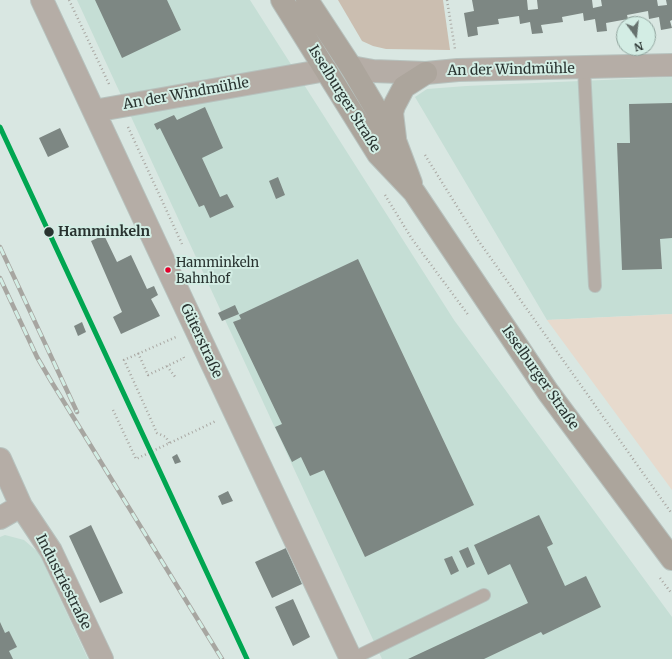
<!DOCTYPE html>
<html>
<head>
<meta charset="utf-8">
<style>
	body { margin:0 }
	#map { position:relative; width:672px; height:659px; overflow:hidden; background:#d9e7e2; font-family:Merriweather,serif }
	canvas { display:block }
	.north { position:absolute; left:616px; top:16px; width:40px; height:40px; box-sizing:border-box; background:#d3ede4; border:1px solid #8fa39c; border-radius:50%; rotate:165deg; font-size:11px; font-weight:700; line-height:16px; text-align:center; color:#293330 }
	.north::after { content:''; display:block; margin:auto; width:14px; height:18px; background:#67726e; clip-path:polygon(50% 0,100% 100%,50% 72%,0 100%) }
</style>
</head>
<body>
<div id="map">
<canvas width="672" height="659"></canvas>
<div class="north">N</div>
</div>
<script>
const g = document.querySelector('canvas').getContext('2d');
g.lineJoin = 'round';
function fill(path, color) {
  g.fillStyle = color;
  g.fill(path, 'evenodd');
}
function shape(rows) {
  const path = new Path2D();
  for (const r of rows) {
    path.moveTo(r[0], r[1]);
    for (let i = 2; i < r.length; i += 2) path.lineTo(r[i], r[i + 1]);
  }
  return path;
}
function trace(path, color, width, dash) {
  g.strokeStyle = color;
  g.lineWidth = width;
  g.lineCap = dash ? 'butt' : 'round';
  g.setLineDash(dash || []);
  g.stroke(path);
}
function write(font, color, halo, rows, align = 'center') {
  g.font = font + ' Merriweather,serif';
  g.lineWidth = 4;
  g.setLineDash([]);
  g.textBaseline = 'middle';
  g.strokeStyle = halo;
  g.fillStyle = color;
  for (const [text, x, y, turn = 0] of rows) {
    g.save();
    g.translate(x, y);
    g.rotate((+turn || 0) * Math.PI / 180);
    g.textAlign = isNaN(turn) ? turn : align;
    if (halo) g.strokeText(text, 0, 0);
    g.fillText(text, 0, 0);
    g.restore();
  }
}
fill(shape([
	[77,0,250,0,454,320,672,617,672,659,382,659],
	[672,77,672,314,547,320,415,97,427,89,466,86],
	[5,535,24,540,39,553,88,659,0,659,0,537]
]), '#c5ded5');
fill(shape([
	[672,314,672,490,547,320]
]), '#e7dacd');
fill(shape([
	[338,0,443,0,450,50,386,49,373,46,362,41]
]), '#cbbeb0');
fill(shape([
	[95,0,167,0,181,30,122,58],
	[472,0,527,0,528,10,538,9,537,0,592,0,593,8,602,6,601,0,657,0,658,6,667,5,666,0,672,0,672,20,670,21,672,28,661,30,659,17,649,19,648,11,627,15,628,19,606,23,607,31,597,32,595,19,584,21,583,13,562,17,563,22,541,25,543,33,532,34,530,22,520,24,519,16,498,19,499,24,477,27,478,35,468,37,464,13,474,11],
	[672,103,672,238,660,239,662,269,622,270,617,143,630,143,629,104],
	[205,107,223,148,202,158,220,197,227,194,234,207,210,218,204,205,199,207,160,128,157,130,154,124,174,115,177,120],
	[60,128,69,147,48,157,39,138],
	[278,177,285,195,276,199,269,181],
	[104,235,117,262,131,255,147,289,154,286,158,295,151,299,160,316,121,334,113,317,122,312,91,241],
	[358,259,474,505,365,557,324,470,310,476,301,457,292,462,275,427,282,424,233,322,241,319,239,315],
	[235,305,239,314,222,321,218,313],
	[82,322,86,332,78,336,74,326],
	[177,454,181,462,175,464,172,457],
	[228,491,233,501,222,505,218,496],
	[539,515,553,544,547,547,565,586,586,576,601,607,543,635,541,632,484,659,408,659,528,603,510,564,488,575,474,545],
	[91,525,123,593,100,603,69,536],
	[468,547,475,564,467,568,459,551],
	[286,548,302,584,272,598,255,562],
	[452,556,459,571,451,575,444,559],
	[293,599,310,637,293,646,275,607],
	[0,622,5,633,9,631,17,647,9,651,13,659,0,659]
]), '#7d8783');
const lane = shape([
	[584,68,595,286],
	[352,659,484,595]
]);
const street = shape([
	[42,0,168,270,351,659],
	[351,67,373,71,426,73,458,70,672,65],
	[94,111,326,70],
	[0,459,21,506,51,551,102,659],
	[0,518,21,506]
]);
const primary = shape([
	[282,0,378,154,414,192,548,392,672,559],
	[307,0,351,67,396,143,411,183],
	[395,138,392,113,394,106,404,87,426,73]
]);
trace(lane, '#b7c2be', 14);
trace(street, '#b7c2be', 24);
trace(primary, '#b7c2be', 24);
trace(shape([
	[69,0,110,86],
	[447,0,455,49],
	[128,127,182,244],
	[425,155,478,240,672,514],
	[385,195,412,239,469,316],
	[138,353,148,375,184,358,183,356],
	[167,366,176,378],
	[113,410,136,459,216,421],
	[169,443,166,437,157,433,124,360,176,337],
	[660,578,672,594]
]), '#a9a7a2', 2.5, [1, 3]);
trace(lane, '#b5ada6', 12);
trace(street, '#b5ada6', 22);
trace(primary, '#aca59c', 22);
const rail = shape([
	[0,247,77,412],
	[0,278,37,357,51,381,222,659]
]);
trace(rail, '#a7a6a1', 4.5);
trace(rail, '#d3ede4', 3, [9]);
trace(shape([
	[0,127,247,659]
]), '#00a651', 5);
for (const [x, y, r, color] of [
	[49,232,5.5,"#293330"],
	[168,270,3.5,"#e4002b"]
]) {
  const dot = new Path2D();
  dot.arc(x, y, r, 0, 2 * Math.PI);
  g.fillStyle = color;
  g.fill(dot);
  trace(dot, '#d3ede4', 1.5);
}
write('13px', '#293330', '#d3ede4', [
	["Hamminkeln",176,263],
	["Bahnhof",176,279]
], 'left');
write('14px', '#293330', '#d3ede4', [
	["An der Windmühle",511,70,-1],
	["An der Windmühle",186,94,-10],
	["Isselburger Straße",344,99,58],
	["Güterstraße",201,341,65],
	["Isselburger Straße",540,378,55],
	["Industriestraße",63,582,63]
]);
write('bold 14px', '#293330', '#d3ede4', [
	["Hamminkeln",58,232]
], 'left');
</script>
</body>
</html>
